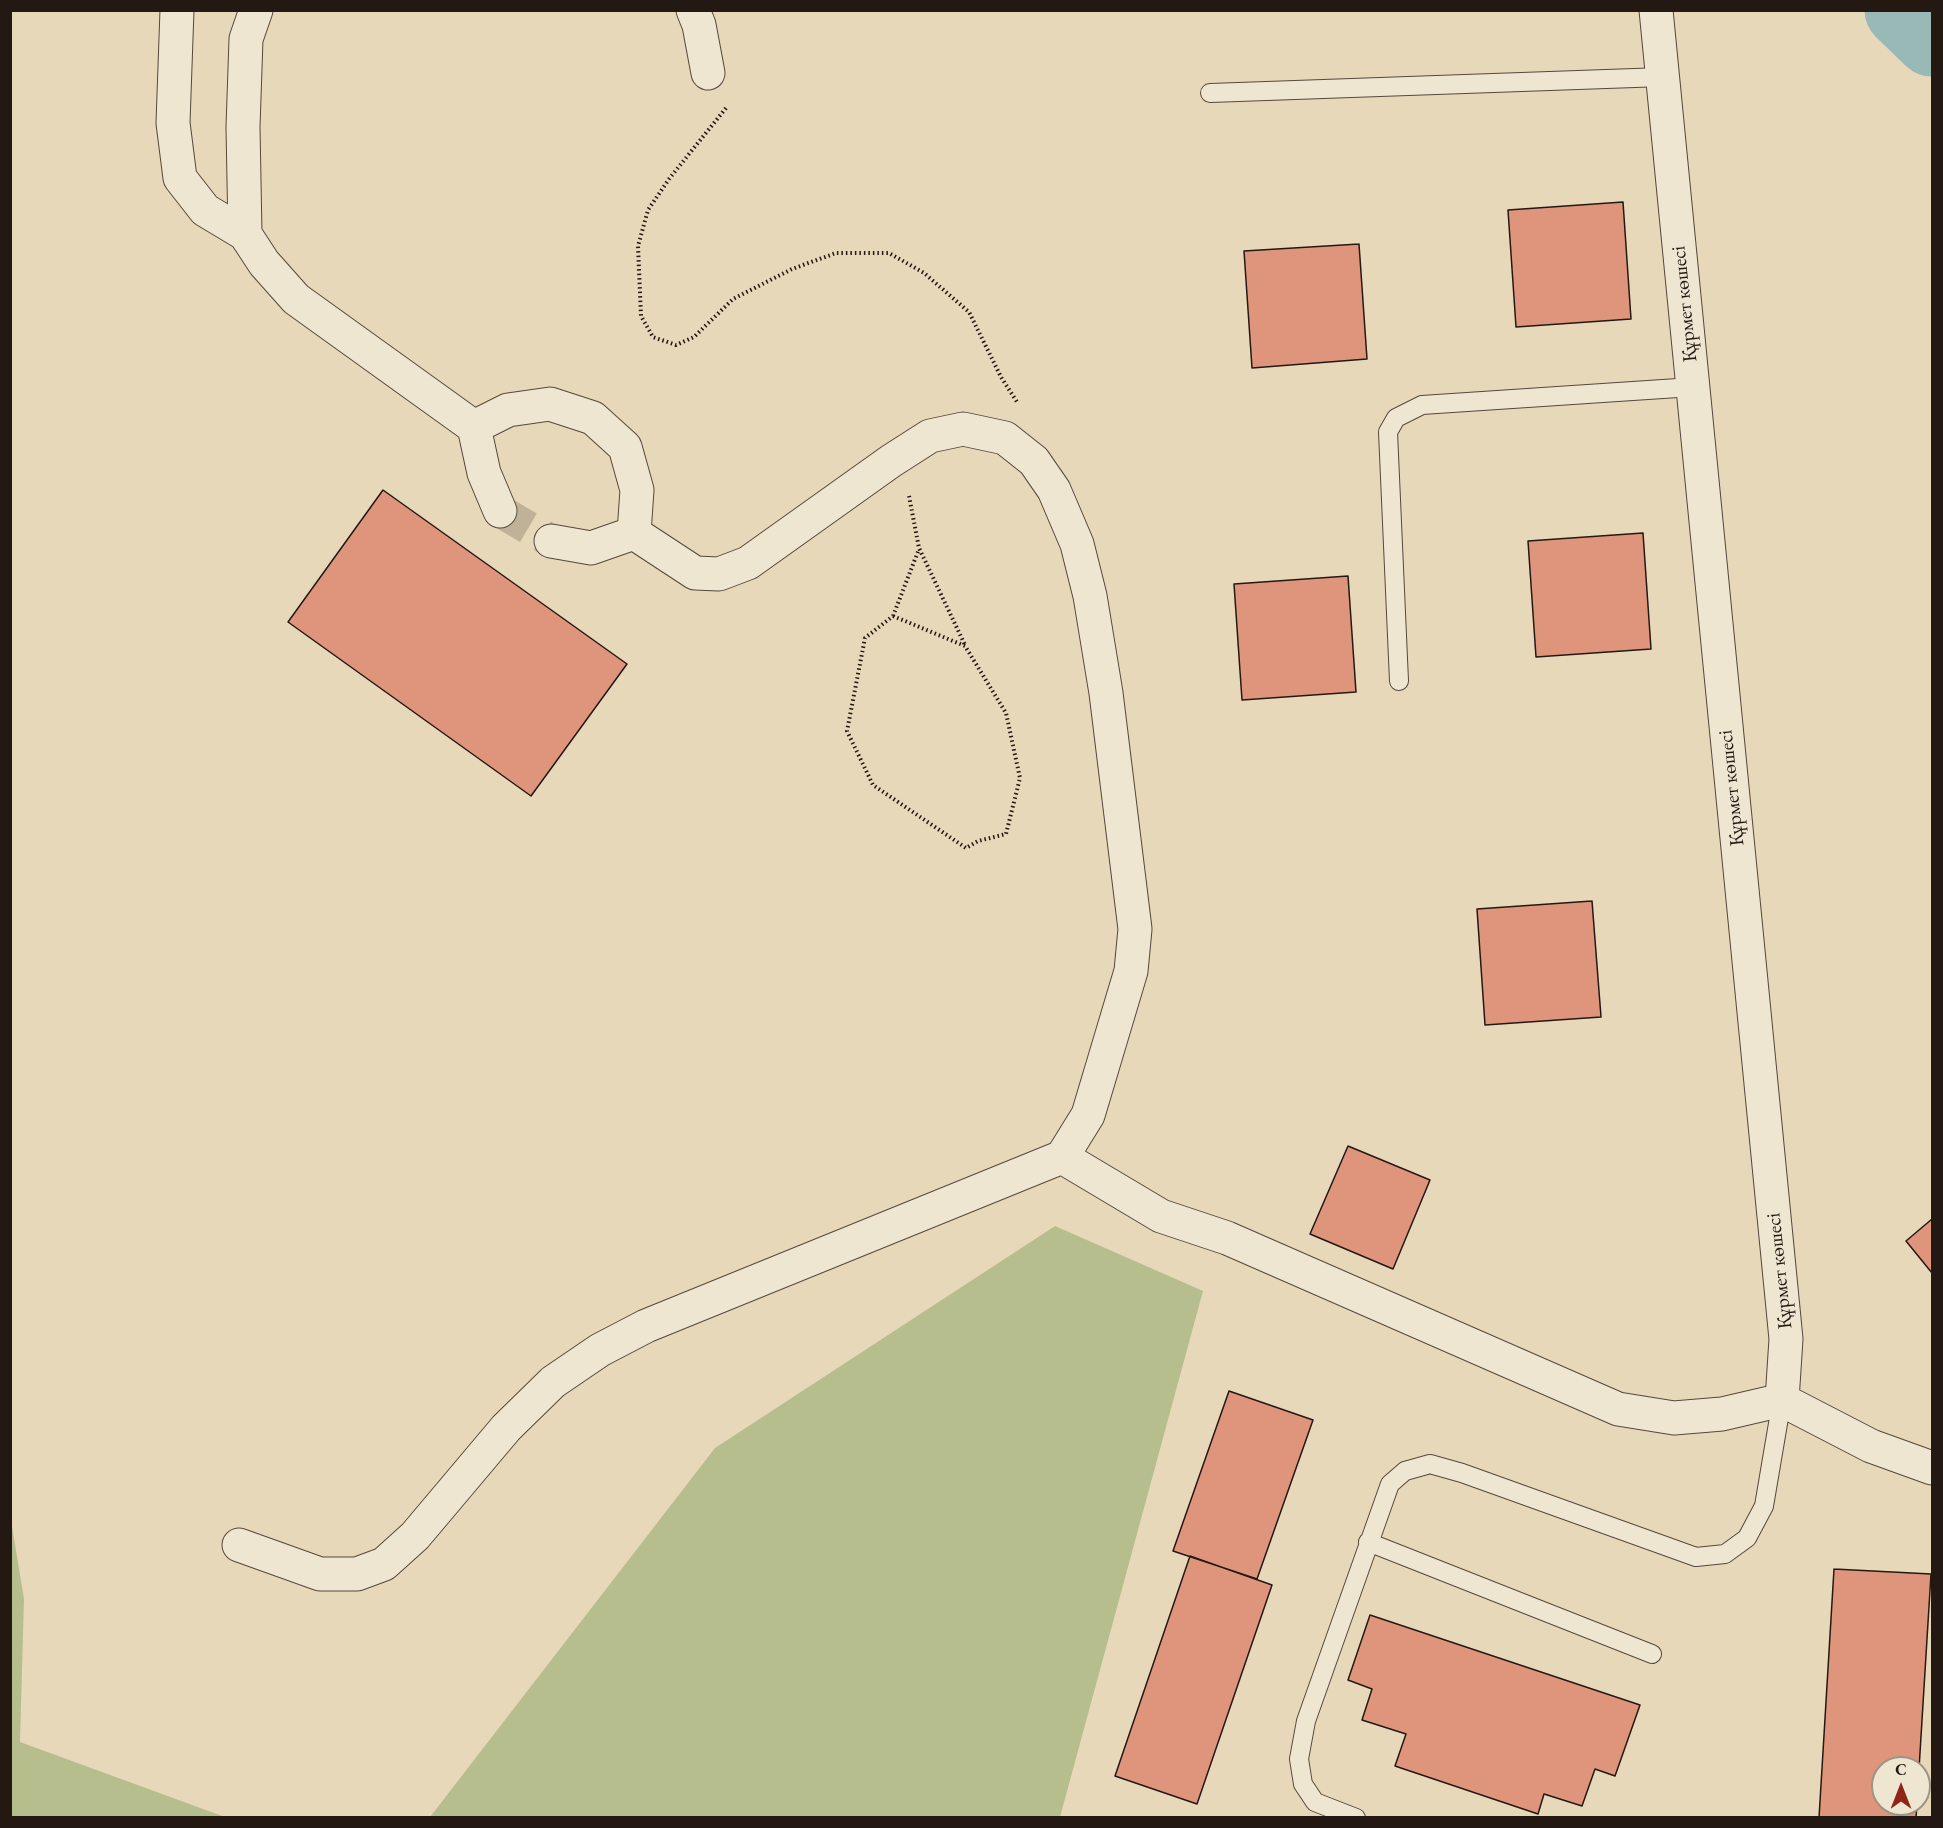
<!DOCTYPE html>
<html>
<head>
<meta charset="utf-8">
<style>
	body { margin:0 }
	#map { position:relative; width:1943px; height:1828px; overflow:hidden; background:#e7d8b9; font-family:"EB Garamond",serif }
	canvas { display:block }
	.frame { position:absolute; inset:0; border:12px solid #241813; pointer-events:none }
	.north { position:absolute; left:1871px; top:1756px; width:60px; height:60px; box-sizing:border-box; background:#efe6d2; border:2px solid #9e9486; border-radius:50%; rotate:0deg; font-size:16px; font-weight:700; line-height:24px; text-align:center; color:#241813 }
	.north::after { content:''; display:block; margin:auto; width:21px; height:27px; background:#8f2418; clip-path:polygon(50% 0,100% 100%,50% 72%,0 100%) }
</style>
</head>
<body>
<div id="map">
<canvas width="1943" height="1828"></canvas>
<div class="frame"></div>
<div class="north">С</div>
</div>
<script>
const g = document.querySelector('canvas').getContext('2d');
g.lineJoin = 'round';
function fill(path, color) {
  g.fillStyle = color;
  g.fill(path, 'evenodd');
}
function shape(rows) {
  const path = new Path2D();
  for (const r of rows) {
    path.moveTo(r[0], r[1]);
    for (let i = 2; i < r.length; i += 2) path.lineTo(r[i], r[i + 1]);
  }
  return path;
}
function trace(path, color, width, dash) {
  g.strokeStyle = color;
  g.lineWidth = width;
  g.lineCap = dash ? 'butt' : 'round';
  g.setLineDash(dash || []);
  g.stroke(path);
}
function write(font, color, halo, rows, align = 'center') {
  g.font = font + ' "EB Garamond",serif';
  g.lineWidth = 4.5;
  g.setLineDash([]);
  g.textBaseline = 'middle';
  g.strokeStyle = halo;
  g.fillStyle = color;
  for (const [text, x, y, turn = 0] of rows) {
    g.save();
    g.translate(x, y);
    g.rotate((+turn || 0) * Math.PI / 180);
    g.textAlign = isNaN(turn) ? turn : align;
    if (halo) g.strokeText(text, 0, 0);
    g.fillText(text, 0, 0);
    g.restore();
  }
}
fill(shape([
	[1055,1226,1203,1291,1060,1817,430,1817,715,1448],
	[11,1520,24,1599,20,1742,225,1817,11,1817]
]), '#b7be8e');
trace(shape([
	[1902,10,1932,39]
]), '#98b9b5', 75);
const building = shape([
	[1623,202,1631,319,1516,327,1508,210,1623,202],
	[1359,244,1367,359,1252,368,1244,251,1359,244],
	[383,490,627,664,531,796,288,622,383,490],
	[1643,533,1651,649,1536,657,1528,541,1643,533],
	[1348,576,1356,692,1242,700,1234,584,1348,576],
	[1592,901,1601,1017,1485,1025,1477,909,1592,901],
	[1348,1146,1430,1180,1393,1269,1310,1234,1348,1146],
	[1932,1219,1932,1273,1906,1241,1932,1219],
	[1229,1391,1313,1420,1257,1579,1173,1551,1229,1391],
	[1190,1556,1272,1585,1197,1804,1115,1776,1190,1556],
	[1834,1569,1931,1574,1919,1769,1883,1768,1883,1804,1917,1804,1916,1818,1819,1818,1834,1569],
	[1370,1615,1640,1705,1615,1776,1595,1769,1582,1806,1544,1794,1538,1814,1395,1766,1406,1734,1362,1720,1372,1689,1348,1680,1370,1615]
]);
fill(building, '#df957c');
trace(building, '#241813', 1.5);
trace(shape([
	[500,511,551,541]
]), '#c0b298', 33, [33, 16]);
const lane = shape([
	[1210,93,1663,77],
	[1399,681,1388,432,1396,418,1422,405,1693,387],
	[1368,1542,1652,1654],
	[1356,1818,1315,1802,1303,1784,1299,1759,1306,1721,1390,1484,1405,1471,1430,1464,1462,1473,1696,1557,1725,1554,1747,1538,1764,1506,1782,1400]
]);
const street = shape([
	[177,10,173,123,180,178,205,210,245,234,264,263,296,299,474,427,484,473,500,511],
	[693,10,699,25,708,73],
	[1656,10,1786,1339,1782,1400,1871,1446,1932,1468],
	[245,234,243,127,246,39,256,10],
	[474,427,508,410,550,404,593,418,625,447,637,490,634,533],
	[551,541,591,548,634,533],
	[1062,1157,1161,1216,1227,1238,1618,1409,1674,1418,1722,1414,1782,1400],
	[239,1545,320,1574,357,1574,384,1564,415,1536,506,1428,553,1382,600,1350,646,1326,1062,1157,1088,1115,1131,971,1135,929,1106,693,1090,596,1077,544,1054,490,1034,461,1005,438,963,429,930,436,891,461,748,563,719,574,695,573,634,533]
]);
trace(lane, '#55483c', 20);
trace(street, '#55483c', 35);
trace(shape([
	[726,108,669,179,648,210,638,246,641,316,653,337,676,345,694,337,733,299,792,269,836,253,889,253,924,273,969,312,1001,377,1017,402],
	[909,496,919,548,965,645],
	[893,616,965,646,1006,713,1020,778,1006,834,978,841,966,848,873,785,847,731,865,638,893,616],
	[893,616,919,549]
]), '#241813', 4, [1.5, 3]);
trace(lane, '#efe6d2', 18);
trace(street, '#efe6d2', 33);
write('20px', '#241813', '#efe6d2', [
	["Құрмет көшесі",1685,304,-96],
	["Құрмет көшесі",1732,788,-96],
	["Құрмет көшесі",1780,1271,-96]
]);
</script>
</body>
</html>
